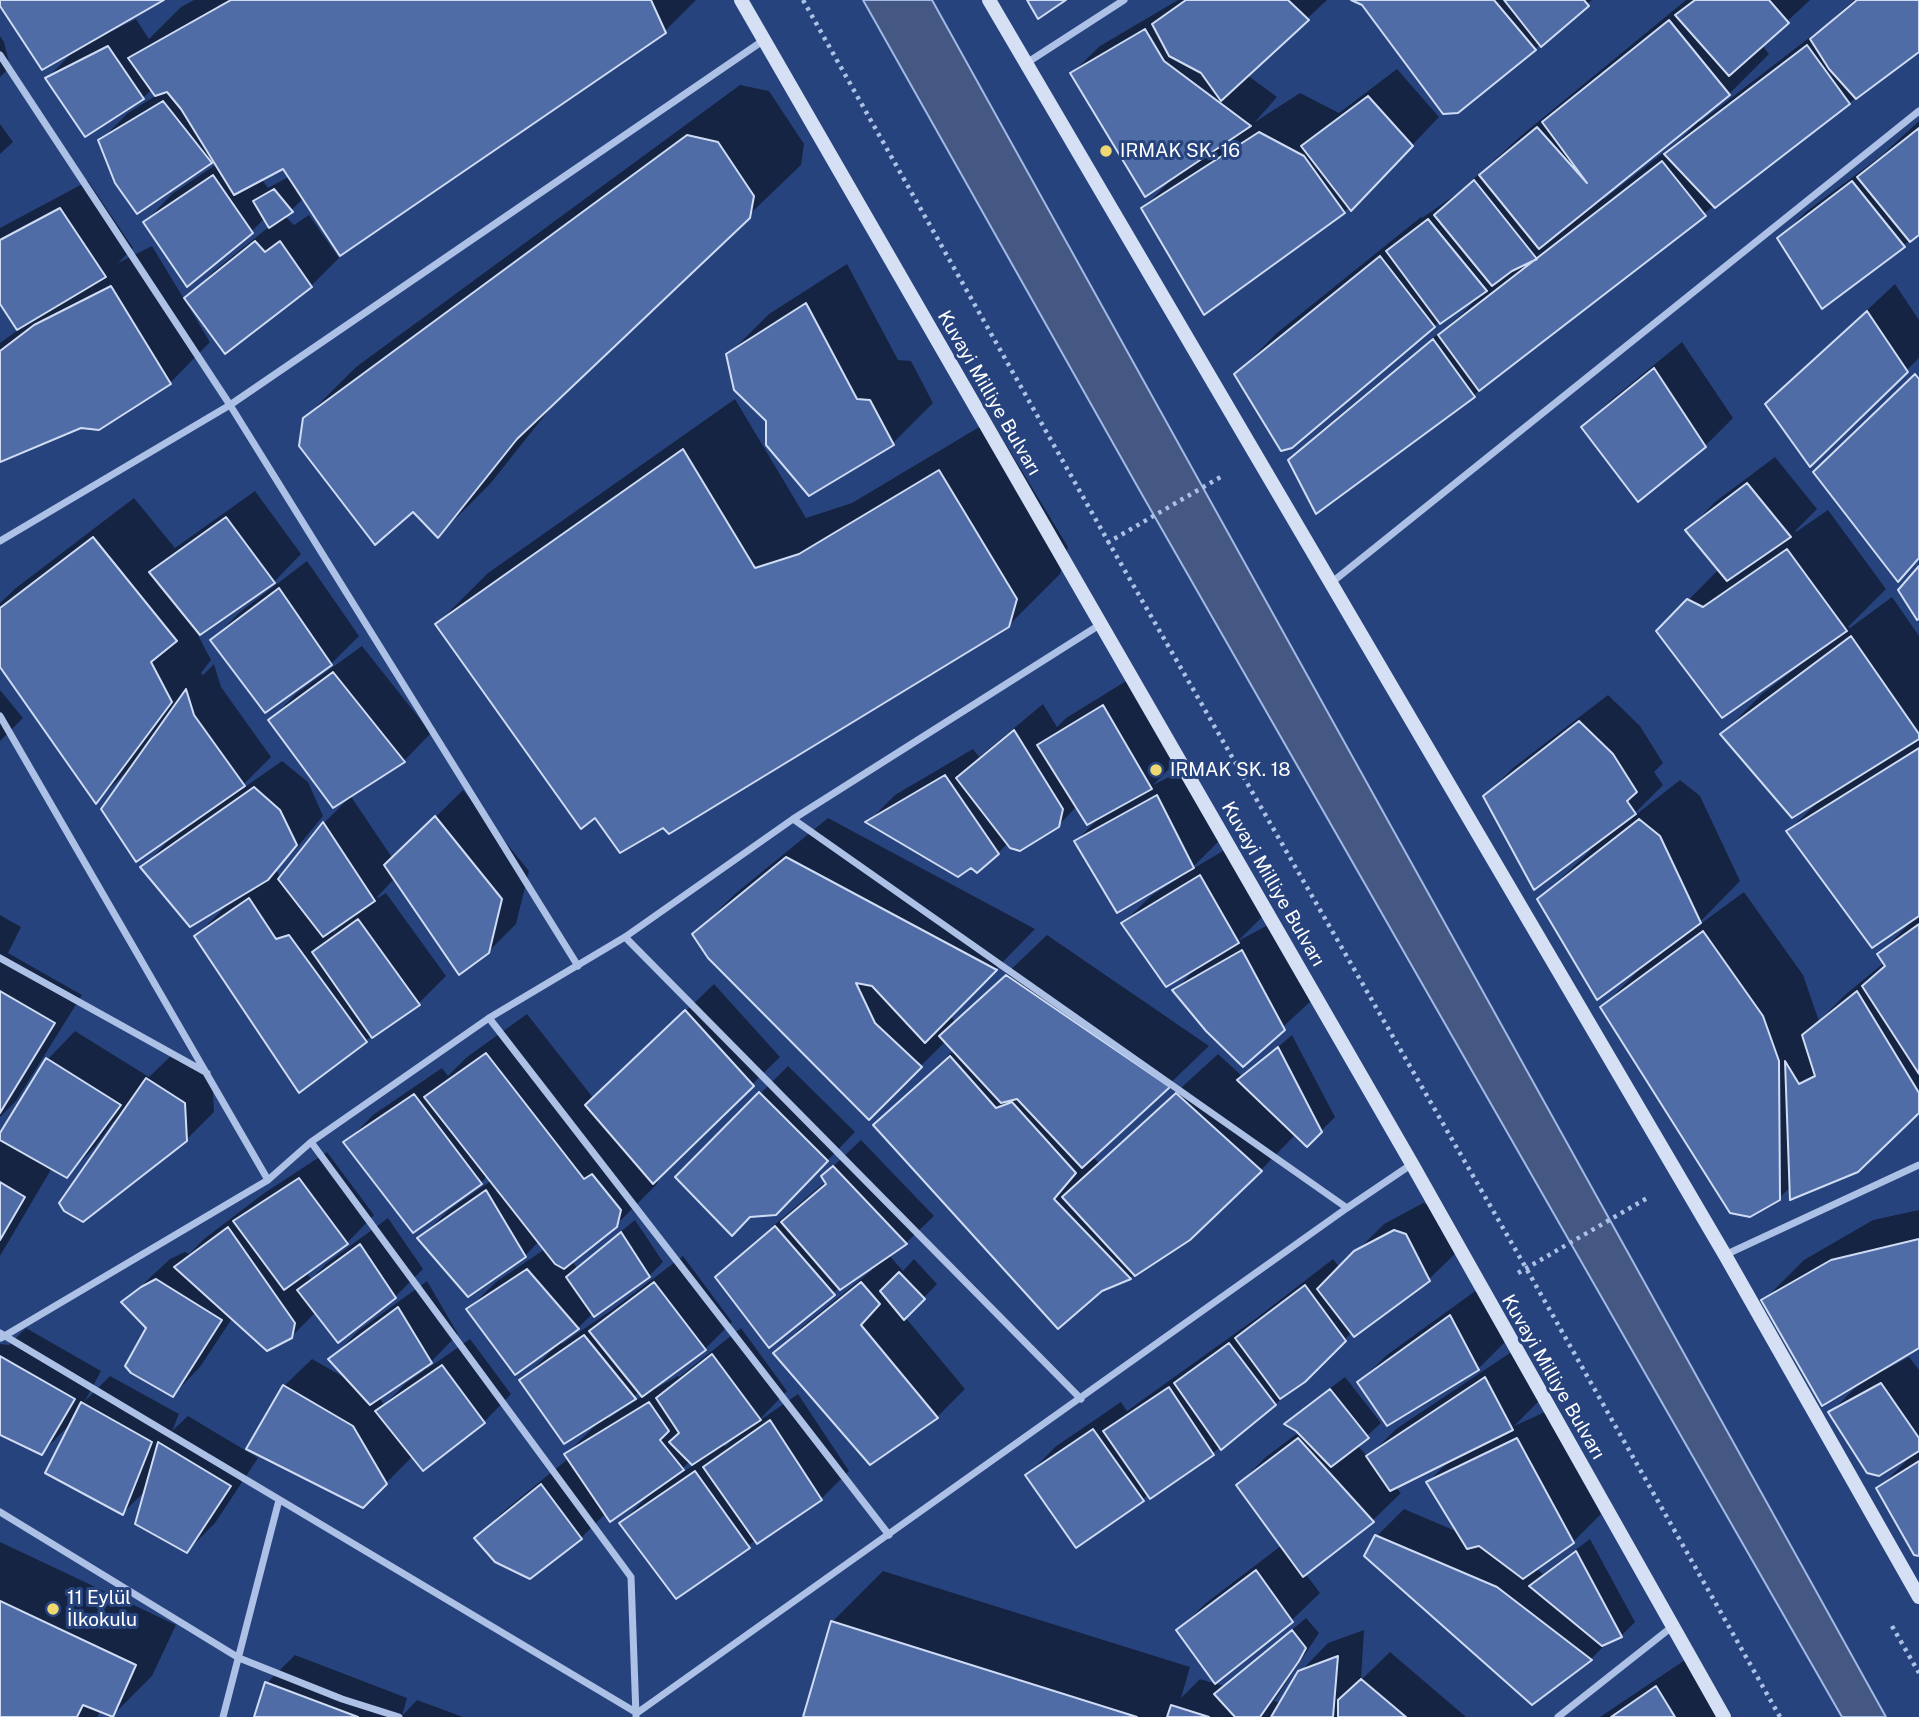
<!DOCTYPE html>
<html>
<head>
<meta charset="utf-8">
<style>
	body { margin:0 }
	canvas { display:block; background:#27437e }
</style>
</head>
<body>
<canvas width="1919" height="1717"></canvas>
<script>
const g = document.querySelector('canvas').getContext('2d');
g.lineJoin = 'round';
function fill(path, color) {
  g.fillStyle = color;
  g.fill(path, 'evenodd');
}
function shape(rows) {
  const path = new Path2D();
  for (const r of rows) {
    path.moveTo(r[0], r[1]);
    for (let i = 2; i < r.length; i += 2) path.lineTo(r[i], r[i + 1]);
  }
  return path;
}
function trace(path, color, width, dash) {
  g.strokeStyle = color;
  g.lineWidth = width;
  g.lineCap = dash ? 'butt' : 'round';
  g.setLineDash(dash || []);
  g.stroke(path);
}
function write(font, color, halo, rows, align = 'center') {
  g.font = font + ' "Public Sans",sans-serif';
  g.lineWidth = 6;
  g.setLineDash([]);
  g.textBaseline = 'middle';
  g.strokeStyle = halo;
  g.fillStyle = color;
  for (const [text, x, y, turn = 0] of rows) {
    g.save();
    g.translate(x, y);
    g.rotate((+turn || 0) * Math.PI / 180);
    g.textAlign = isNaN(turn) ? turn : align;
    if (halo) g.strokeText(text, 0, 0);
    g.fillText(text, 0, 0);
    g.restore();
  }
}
const water = shape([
	[863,0,932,0,1886,1717,1842,1717,1140,491,863,0]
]);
fill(water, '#445883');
trace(water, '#a1b9e5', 2);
fill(shape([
	[0,0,161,0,111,29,112,31,136,19,149,39,181,7,194,0,696,0,665,31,304,198,285,216,294,225,309,215,339,258,311,286,187,298,214,271,270,226,265,218,251,232,145,222,172,194,217,164,214,159,211,162,100,141,128,113,157,95,152,89,143,98,47,78,75,50,0,3],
	[283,167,290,176,268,188,261,178],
	[1178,0,1327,0,1247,75,1277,97,1255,122,1300,93,1339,113,1397,69,1439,117,1378,181,1344,212,1205,313,1143,208,1173,178,1072,73,1100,46],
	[1355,0,1592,0,1535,49],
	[1686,0,1810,0,1762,45,1769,54,1729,94,1698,119,1700,122,1827,24,1854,0,1919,0,1919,50,1715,205,1487,383,1473,396,1290,460,1318,433,1462,314,1478,297,1434,326,1236,374,1277,333,1421,217,1422,218,1458,193,1522,135],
	[1696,121,1697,123,1681,139,1604,199,1602,197],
	[0,36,4,42,10,67,0,77],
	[740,85,769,91,804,144,801,165,560,396,490,484,438,536,414,509,304,419,356,367],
	[1919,121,1919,233,1904,245,1779,238,1807,211,1881,156],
	[0,124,13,142,0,154],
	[88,181,133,248,118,263,152,246,210,342,170,383,80,426,0,461,0,343,18,330,0,301,0,228],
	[847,264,898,360,911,361,933,403,893,443,767,421,728,355,769,314],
	[1895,284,1919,320,1919,358,1811,464,1767,404],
	[1682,342,1733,418,1705,446,1638,500,1583,427,1611,400],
	[735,399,806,518,852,503,991,420,1068,547,1060,574,1008,626,663,825,596,815,437,624,488,573],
	[1775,457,1817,509,1795,531,1796,532,1828,510,1886,589,1848,627,1850,628,1892,597,1919,636,1919,1111,1792,1186,1779,1198,1602,1007,1640,969,1539,899,1591,850,1485,796,1513,768,1608,695,1640,726,1663,763,1654,772,1663,785,1636,812,1638,813,1680,780,1700,796,1740,881,1698,924,1699,925,1744,892,1803,975,1819,1021,1845,995,1885,962,1879,954,1910,923,1788,831,1819,801,1722,734,1762,694,1799,666,1797,663,1658,631,1719,569,1688,530,1715,502],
	[255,491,301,554,274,582,198,635,211,660,201,673,203,675,214,664,221,687,271,757,241,787,242,789,282,761,308,782,323,816,295,850,276,870,281,878,324,823,351,796,270,720,297,693,362,646,431,733,404,761,350,795,393,859,463,790,529,871,516,924,488,952,395,878,377,897,378,898,386,893,446,976,419,1003,365,1041,196,936,228,904,143,867,174,835,132,766,96,802,0,664,0,603,16,588,134,498,175,548],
	[344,922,334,932,332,929],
	[307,561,359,636,331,664,266,710,212,640,240,612],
	[1131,678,1178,760,1153,785,1185,769,1221,839,1189,871,1228,848,1265,914,1238,941,1270,924,1312,1000,1243,1064,1174,991,1197,967,1123,923,1151,896,1179,878,1177,876,1076,841,1100,817,1077,806,1058,826,1008,843,998,853,972,865,868,822,895,795,973,749,979,757,1043,704,1057,727,1066,718],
	[0,690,23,718,0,741],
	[828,818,1035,929,950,1016,956,1022,1047,935,1209,1046,1093,1157,1099,1163,1218,1054,1243,1077,1292,1035,1335,1117,1307,1145,1296,1134,1261,1170,1130,1278,1101,1290,875,1125,954,1050,946,1041,869,1117,694,934,735,894],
	[0,915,21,927,8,953,82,995,16,1101,0,1117],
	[714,984,780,1057,659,1176,657,1184,616,1225,572,1261,577,1268,635,1220,663,1262,649,1276,593,1313,578,1328,560,1341,562,1344,613,1309,683,1256,732,1322,705,1349,652,1388,653,1390,678,1376,679,1377,741,1328,787,1391,761,1418,762,1419,798,1394,849,1471,821,1499,756,1540,676,1597,621,1523,651,1493,606,1513,581,1538,530,1577,476,1538,504,1511,569,1458,566,1454,599,1422,521,1381,554,1348,553,1346,468,1309,496,1282,545,1249,539,1241,525,1256,420,1238,449,1210,492,1180,488,1175,481,1183,346,1143,373,1115,442,1068,448,1076,467,1057,527,1014,594,1099],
	[640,1392,643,1396,609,1418,607,1415],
	[735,1435,736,1436,725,1447,723,1443],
	[690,1461,694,1465,680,1474,678,1473],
	[75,1031,149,1077,175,1052,212,1075,214,1112,186,1140,114,1121,94,1148,66,1176,52,1168,0,1256,0,1136,48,1059],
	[788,1066,855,1132,804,1185,677,1177],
	[861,1140,934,1216,906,1243,889,1255,903,1271,914,1259,937,1284,905,1317,965,1389,937,1417,870,1463,775,1353,803,1326,872,1270,870,1268,840,1287,769,1346,717,1278,745,1250,826,1181,823,1176],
	[327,1152,374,1215,347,1243,306,1272,311,1279,327,1263,388,1218,423,1269,395,1297,316,1312,291,1337,233,1317,200,1367,173,1395,148,1328,124,1302,170,1259,185,1252,189,1254,204,1239,263,1194],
	[1423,1203,1434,1207,1457,1252,1429,1279,1352,1332,1304,1381,1275,1404,1213,1453,1150,1497,1148,1494,1143,1500,1028,1475,1055,1447,1121,1402,1127,1411,1258,1317,1333,1259,1340,1268,1384,1224],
	[1919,1210,1919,1346,1883,1367,1885,1370,1909,1357,1919,1370,1919,1554,1878,1489,1910,1457,1831,1412,1859,1384,1764,1300,1804,1260,1873,1220],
	[427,1281,458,1334,426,1367,427,1369,470,1339,511,1394,484,1422,413,1456,363,1506,284,1386,312,1359,349,1380,331,1359,358,1331],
	[423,1367,425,1370,405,1384,384,1405,379,1397],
	[1478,1289,1506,1341,1478,1369,1359,1382,1387,1355],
	[26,1328,101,1371,85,1401,110,1376,179,1414,172,1431,188,1416,258,1458,215,1523,187,1551,147,1489,123,1513,72,1422,42,1453,0,1433,0,1344,9,1345],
	[1513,1351,1539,1401,1514,1426,1545,1412,1601,1514,1573,1542,1536,1568,1543,1574,1590,1539,1635,1622,1621,1636,1608,1642,1591,1659,1532,1702,1377,1536,1404,1509,1458,1532,1428,1482,1451,1459,1395,1487,1401,1493,1373,1520,1305,1573,1320,1593,1292,1620,1215,1682,1178,1630,1206,1603,1282,1545,1238,1485,1266,1457,1299,1432,1287,1424,1300,1411,1345,1377,1381,1423,1357,1445,1368,1457,1396,1429],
	[0,1542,176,1625,152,1676,112,1716,100,1711,97,1717,0,1717],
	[883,1571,1190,1667,1181,1698,1200,1679,1224,1686,1306,1618,1319,1633,1274,1701,1281,1703,1300,1672,1328,1643,1364,1630,1361,1680,1390,1652,1466,1717,805,1717,832,1622],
	[295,1655,407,1698,402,1716,417,1700,463,1717,255,1717,267,1683],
	[1685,1660,1719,1717,1600,1717]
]), '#0007');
const building = shape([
	[0,0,164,0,42,70,0,6,0,0],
	[231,0,651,0,666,33,340,256,283,169,234,195,181,109,167,92,155,96,128,58,231,0],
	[1027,0,1066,0,1038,19,1027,0],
	[1186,0,1288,0,1309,20,1221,101,1201,73,1169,56,1152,24,1186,0],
	[1351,0,1494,0,1536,50,1458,113,1443,114,1362,5,1351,0],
	[1504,0,1584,0,1589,6,1541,47,1504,0],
	[1695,0,1769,0,1789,23,1729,76,1675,15,1695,0],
	[1857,0,1919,0,1919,52,1856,99,1829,69,1810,39,1857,0],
	[1669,20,1730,95,1539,249,1479,175,1537,127,1587,183,1542,122,1669,20],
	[1145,29,1164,61,1251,126,1145,197,1070,73,1145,29],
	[1807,45,1850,104,1715,208,1664,154,1807,45],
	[108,46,144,99,85,137,45,78,108,46],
	[1368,96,1413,146,1351,211,1301,146,1368,96],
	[163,101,212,163,137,214,115,183,98,140,163,101],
	[1919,128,1919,235,1910,242,1857,177,1919,128],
	[1259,132,1304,156,1345,213,1204,315,1141,208,1259,132],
	[687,135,718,142,754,196,750,218,517,439,438,538,413,512,375,545,299,446,303,418,687,135],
	[1662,161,1706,216,1479,391,1438,335,1662,161],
	[213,175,253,233,187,287,143,222,213,175],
	[1474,180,1537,259,1512,271,1492,286,1434,215,1474,180],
	[1852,181,1905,247,1822,309,1777,238,1852,181],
	[274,189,293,212,269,228,253,201,274,189],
	[60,208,106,277,17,330,0,304,0,240,60,208],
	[1428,219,1487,291,1440,324,1386,251,1428,219],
	[255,241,265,252,280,241,312,287,225,354,184,298,255,241],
	[1380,256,1435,327,1292,448,1281,451,1234,374,1380,256],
	[111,286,171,384,99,430,81,428,0,462,0,351,34,325,111,286],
	[806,303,857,399,870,400,894,445,809,496,766,445,766,421,734,390,726,354,806,303],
	[1867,311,1908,372,1810,467,1765,404,1867,311],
	[1433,339,1475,397,1316,514,1288,460,1433,339],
	[1654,368,1706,447,1638,502,1581,427,1654,368],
	[1915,374,1919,379,1919,558,1898,582,1813,472,1915,374],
	[683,449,755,568,799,554,939,470,1017,599,1009,627,669,834,663,828,620,853,595,818,581,829,435,624,683,449],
	[1747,483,1791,537,1727,581,1685,530,1747,483],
	[226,517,275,583,200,635,149,572,226,517],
	[93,537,177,641,151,662,172,702,96,804,0,667,0,608,93,537],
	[1787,549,1847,631,1722,718,1656,631,1687,599,1703,607,1787,549],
	[1919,566,1919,619,1917,620,1898,590,1919,566],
	[279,588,332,665,265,713,210,640,279,588],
	[1851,636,1919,734,1919,739,1792,818,1720,734,1851,636],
	[333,672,405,762,333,808,268,720,333,672],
	[186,689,194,715,245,786,136,862,101,809,186,689],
	[1103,705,1152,789,1087,825,1037,745,1103,705],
	[1579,721,1613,754,1637,792,1627,801,1636,814,1534,890,1483,796,1579,721],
	[1014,730,1063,809,1059,827,1020,851,1010,848,956,778,1014,730],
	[1919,748,1919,916,1872,948,1786,831,1919,748],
	[945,775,999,854,977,873,971,868,958,877,865,822,945,775],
	[254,787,280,810,297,845,268,880,190,927,140,867,254,787],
	[1157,795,1194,868,1117,913,1074,841,1157,795],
	[435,816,502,899,489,953,459,975,384,865,435,816],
	[1639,819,1660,836,1701,923,1597,1000,1537,899,1639,819],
	[323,822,375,901,323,937,278,879,323,822],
	[786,857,997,970,925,1043,872,986,856,983,875,1023,922,1067,869,1120,708,958,692,934,786,857],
	[1200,875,1239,943,1166,987,1121,923,1200,875],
	[249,898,276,939,289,935,367,1042,299,1093,194,936,249,898],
	[358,919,420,1005,372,1038,312,952,358,919],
	[1919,924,1919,1074,1862,986,1885,966,1877,954,1919,924],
	[1703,931,1763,1016,1779,1061,1780,1200,1750,1217,1730,1213,1600,1007,1703,931],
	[1242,950,1285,1030,1243,1067,1206,1031,1172,990,1242,950],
	[1006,975,1170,1087,1082,1168,1017,1099,1001,1103,939,1036,1006,975],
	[0,991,55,1023,0,1113,0,991],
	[1857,991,1919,1093,1919,1113,1858,1172,1790,1200,1785,1061,1799,1084,1815,1076,1802,1035,1857,991],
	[685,1010,754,1086,653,1184,585,1105,685,1010],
	[1278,1047,1322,1132,1307,1147,1237,1080,1278,1047],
	[486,1053,584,1179,592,1174,621,1210,617,1227,564,1269,555,1264,424,1097,486,1053],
	[950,1056,996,1108,1012,1102,1076,1173,1054,1199,1131,1279,1102,1291,1058,1329,873,1125,950,1056],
	[46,1058,121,1105,67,1178,0,1140,0,1133,46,1058],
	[146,1078,185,1103,187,1141,83,1222,64,1211,59,1203,146,1078],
	[759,1092,828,1161,776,1215,750,1217,732,1236,675,1177,759,1092],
	[1176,1093,1262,1171,1190,1240,1135,1276,1062,1197,1176,1093],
	[414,1094,482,1184,413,1233,343,1142,414,1094],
	[833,1166,907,1244,840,1290,781,1222,826,1184,821,1176,833,1166],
	[299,1178,348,1244,284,1290,233,1221,299,1178],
	[0,1182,25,1197,0,1240,0,1182],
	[486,1190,526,1257,468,1297,417,1238,486,1190],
	[775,1226,835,1295,769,1348,715,1277,775,1226],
	[228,1227,295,1323,292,1338,267,1351,174,1267,228,1227],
	[1394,1230,1406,1234,1430,1281,1354,1337,1317,1289,1354,1251,1394,1230],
	[621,1232,650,1277,594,1317,566,1277,621,1232],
	[1919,1239,1919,1348,1822,1406,1761,1300,1831,1260,1919,1239],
	[360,1244,396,1298,338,1343,297,1290,360,1244],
	[527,1269,579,1329,515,1375,466,1309,527,1269],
	[899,1272,925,1299,904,1320,880,1291,899,1272],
	[156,1279,222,1320,173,1397,131,1373,125,1366,146,1328,121,1302,141,1287,156,1279],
	[654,1282,706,1350,642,1397,589,1331,654,1282],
	[861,1282,880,1304,861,1325,938,1418,870,1465,773,1353,861,1282],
	[1305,1285,1346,1341,1305,1382,1280,1399,1235,1338,1305,1285],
	[398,1307,432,1363,370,1405,328,1359,398,1307],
	[1450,1315,1479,1370,1387,1426,1357,1382,1450,1315],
	[584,1335,636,1399,564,1444,519,1380,584,1335],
	[1229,1343,1276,1405,1221,1450,1174,1383,1229,1343],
	[712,1354,761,1420,692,1465,669,1442,679,1433,656,1398,712,1354],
	[0,1356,75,1399,42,1455,0,1435,0,1356],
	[442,1365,485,1423,423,1471,375,1411,442,1365],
	[1485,1377,1513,1430,1390,1491,1366,1456,1485,1377],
	[1881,1383,1919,1438,1919,1451,1879,1476,1867,1473,1828,1412,1881,1383],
	[283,1385,353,1426,387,1484,363,1508,246,1449,283,1385],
	[1169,1387,1214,1455,1150,1499,1103,1431,1169,1387],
	[1330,1389,1369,1438,1331,1467,1296,1431,1284,1424,1330,1389],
	[81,1402,152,1442,123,1515,45,1473,81,1402],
	[649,1402,669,1431,660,1440,684,1470,610,1522,564,1454,649,1402],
	[770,1420,822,1500,757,1544,703,1467,770,1420],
	[1093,1429,1144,1501,1076,1548,1025,1475,1093,1429],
	[1298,1438,1374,1522,1303,1577,1236,1485,1298,1438],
	[1517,1438,1574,1543,1523,1579,1479,1546,1467,1549,1426,1482,1517,1438],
	[158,1442,231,1486,187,1553,135,1524,158,1442],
	[1919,1461,1919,1556,1914,1555,1876,1488,1919,1461],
	[695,1471,750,1548,676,1599,619,1523,695,1471],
	[541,1484,582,1539,530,1579,495,1562,474,1538,541,1484],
	[1375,1535,1497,1587,1592,1660,1532,1705,1364,1556,1375,1535],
	[1576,1551,1622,1637,1602,1646,1529,1586,1576,1551],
	[1256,1570,1293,1622,1215,1684,1176,1630,1256,1570],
	[0,1601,136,1665,113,1717,83,1705,77,1717,0,1717,0,1601],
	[831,1621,1137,1717,803,1717,831,1621],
	[1292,1630,1306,1648,1299,1661,1260,1717,1235,1717,1214,1694,1292,1630],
	[1338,1656,1333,1717,1271,1717,1298,1671,1338,1656],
	[1361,1679,1406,1717,1338,1717,1338,1700,1361,1679],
	[265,1682,358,1717,254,1717,265,1682],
	[1656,1686,1675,1717,1611,1717,1656,1686],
	[1171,1705,1209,1717,1167,1717,1171,1705]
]);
fill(building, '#4f6ca6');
trace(building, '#cfdcf4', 2);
trace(shape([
	[803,0,1109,543,1526,1268,1780,1717],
	[1107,543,1224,475],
	[1518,1273,1649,1197],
	[1892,1626,1919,1673]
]), '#adc0e5', 4.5, [3.5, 5]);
trace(shape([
	[0,55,230,405,578,966],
	[1025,64,1124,0],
	[0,541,230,405,764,40],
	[1331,583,1919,111],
	[0,716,268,1180],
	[793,819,1347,1208],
	[625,937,1081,1399],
	[0,958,207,1073],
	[489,1018,889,1535],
	[311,1142,631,1577,636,1716],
	[1725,1255,1919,1165],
	[0,1333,637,1713,1347,1208,1412,1164],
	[1,1338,268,1180,311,1142,489,1018,625,937,793,819,1101,624],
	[0,1512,239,1658,342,1699,399,1717],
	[223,1717,279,1500],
	[1558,1717,1673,1626]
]), '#adc0e5', 7);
trace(shape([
	[741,0,1412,1164,1724,1717],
	[989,0,1725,1255,1919,1597]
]), '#d6e0f5', 14);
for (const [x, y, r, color] of [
	[1106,151,7,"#edd872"],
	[1156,770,7,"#edd872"],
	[53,1609,7,"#edd872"]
]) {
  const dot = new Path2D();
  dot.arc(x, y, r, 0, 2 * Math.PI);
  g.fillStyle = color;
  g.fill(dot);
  trace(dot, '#27437e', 2.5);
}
write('19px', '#fff', '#27437e', [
	["IRMAK SK. 16",1120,151],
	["IRMAK SK. 18",1170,770],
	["11 Eylül",67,1598],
	["İlkokulu",67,1620]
], 'left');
write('19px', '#fff', '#27437e', [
	["Kuvayi Milliye Bulvarı",989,393,60],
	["Kuvayi Milliye Bulvarı",1273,884,60],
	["Kuvayi Milliye Bulvarı",1553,1377,60]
]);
</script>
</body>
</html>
